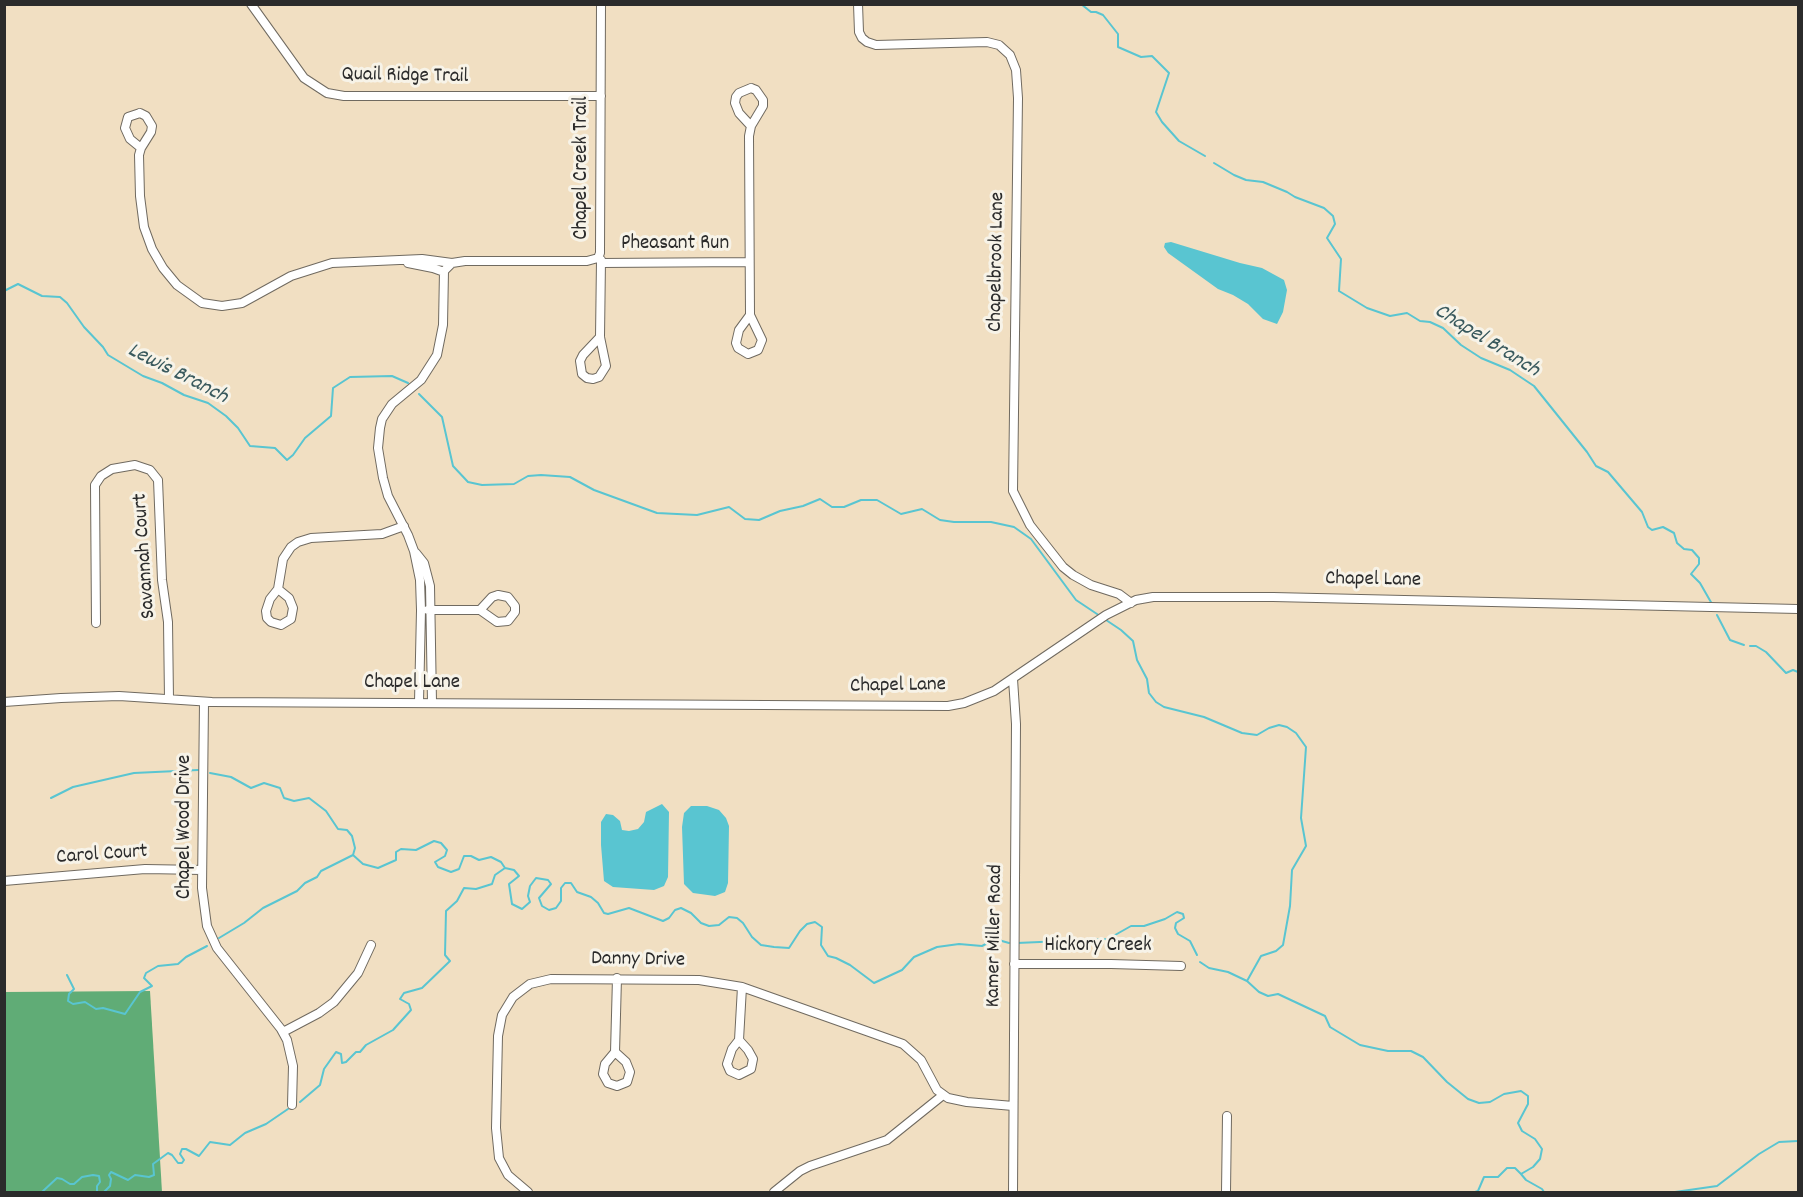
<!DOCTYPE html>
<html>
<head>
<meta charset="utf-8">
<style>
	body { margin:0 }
	#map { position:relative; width:1803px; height:1197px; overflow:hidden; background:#f1dfc2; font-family:Dekko,sans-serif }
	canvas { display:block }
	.frame { position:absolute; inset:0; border:6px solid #2b2b2b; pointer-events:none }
</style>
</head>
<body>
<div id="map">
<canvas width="1803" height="1197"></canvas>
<div class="frame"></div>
</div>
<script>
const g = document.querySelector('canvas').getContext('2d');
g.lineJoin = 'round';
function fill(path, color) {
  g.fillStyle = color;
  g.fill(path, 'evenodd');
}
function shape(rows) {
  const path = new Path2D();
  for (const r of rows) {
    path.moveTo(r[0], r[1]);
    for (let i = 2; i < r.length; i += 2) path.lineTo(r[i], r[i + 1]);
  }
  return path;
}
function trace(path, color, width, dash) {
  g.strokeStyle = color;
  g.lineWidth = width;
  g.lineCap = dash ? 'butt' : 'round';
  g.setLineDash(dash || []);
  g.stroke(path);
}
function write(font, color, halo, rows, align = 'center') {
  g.font = font + ' Dekko,sans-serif';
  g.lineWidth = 6;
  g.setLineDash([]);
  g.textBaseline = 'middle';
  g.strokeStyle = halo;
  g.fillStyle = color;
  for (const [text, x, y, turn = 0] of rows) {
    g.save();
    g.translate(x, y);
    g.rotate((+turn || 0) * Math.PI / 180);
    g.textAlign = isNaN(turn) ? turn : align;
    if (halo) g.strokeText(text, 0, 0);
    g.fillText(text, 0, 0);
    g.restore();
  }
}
fill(shape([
	[150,991,162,1192,5,1192,5,992]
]), '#60ac76');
fill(shape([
	[1171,242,1240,263,1262,268,1284,280,1287,290,1283,312,1277,324,1263,319,1248,304,1233,295,1218,289,1168,253,1164,247,1165,243],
	[662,804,669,812,668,877,664,886,654,890,613,887,604,881,601,845,601,822,606,814,613,815,620,821,622,830,629,831,638,829,644,822,646,812],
	[691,806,707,806,719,810,726,818,729,826,728,883,725,892,715,896,693,893,684,884,682,827,684,813]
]), '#59c5d1');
trace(shape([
	[1081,4,1091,12,1096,12,1103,15,1118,34,1118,47,1141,57,1152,56,1169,73,1156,112,1162,122,1179,141,1205,156],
	[1214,163,1234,175,1246,180,1263,182,1287,192,1295,197,1324,208,1333,216,1335,224,1327,238,1341,259,1339,291,1367,308,1390,316,1407,313,1420,321,1430,322,1443,328,1461,345,1481,358,1510,370,1534,386,1587,452,1596,466,1608,472,1642,512,1648,527,1652,530,1663,527,1674,533,1677,543,1684,549,1692,550,1699,558,1699,564,1691,574,1700,583,1712,604],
	[4,291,18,284,42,296,60,297,67,303,84,327,103,347,108,355,143,376,162,383,184,395,208,403,226,416,238,428,250,446,275,448,287,460,293,455,305,438,331,416,333,388,350,377,392,376,408,383],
	[419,394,442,417,453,466,468,482,482,485,514,484,528,476,541,475,570,477,594,490,657,513,697,515,729,507,745,519,759,520,780,511,803,506,820,499,832,507,844,507,861,500,877,500,901,514,922,509,940,520,954,522,991,522,1014,527,1031,539,1076,600,1121,630,1133,641,1137,660,1147,679,1149,693,1156,702,1164,707,1204,717,1242,733,1257,735,1269,728,1279,725,1287,727,1296,733,1306,747,1301,818,1306,846,1292,870,1290,906,1283,945,1276,951,1261,956,1247,981],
	[1717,615,1730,640,1744,645],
	[1750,646,1756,646,1766,652,1786,673,1793,670,1798,672],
	[210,773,231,777,251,788,264,783,280,788,284,798,294,801,309,798,326,811,338,829,347,830,352,836,355,848,353,855],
	[51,798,73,787,134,773,198,770],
	[353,855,363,864,378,868,396,860,396,852,401,849,416,850,434,841,441,843,447,850,445,856,435,862,438,867,451,872,459,869,464,856,471,856,479,860,491,857,501,862,505,868],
	[219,938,244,923,263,908,297,891,305,883,317,877,321,871,353,855],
	[1017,943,1108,939,1131,926,1144,926,1165,919,1177,912,1183,914,1184,918,1176,923,1175,928,1178,934,1190,941,1197,955],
	[1200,962,1209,968,1228,972,1247,981,1259,992,1268,996,1278,994,1325,1016,1330,1027,1360,1045,1388,1051,1411,1051,1423,1057,1447,1082,1468,1099,1479,1103,1490,1102,1504,1094,1521,1091,1528,1096,1528,1104,1518,1123,1522,1131,1535,1139,1542,1149,1540,1159,1533,1167,1521,1174,1526,1180,1542,1189,1544,1192],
	[67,975,74,989,69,994,68,1001,73,1004,85,1002,96,1009,103,1008,125,1014,140,992,152,986,144,978,146,973,158,966,178,964,186,957,207,946],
	[300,1102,320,1085,324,1069,336,1052,341,1054,342,1063,346,1062,356,1052,360,1052,366,1045,393,1030,411,1010,409,1004,400,999,404,993,422,988,450,961,445,955,446,911,457,901,464,888,476,889,492,884,495,875,505,868,514,870,519,876,509,884,512,904,522,909,530,902,528,896,530,886,536,878,548,880,551,884,539,898,542,906,549,910,556,908,561,901,561,888,565,883,571,883,577,892,591,897,598,903,604,913,608,914,629,908,663,921,669,918,675,910,681,908,691,913,701,923,709,926,719,925,729,917,737,918,743,923,752,937,761,945,774,947,789,948,800,931,807,924,815,922,822,927,821,945,828,956,836,958,850,965,874,983,902,970,914,957,937,947,959,944,982,946,995,939,1009,943],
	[23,1192,24,1192],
	[42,1192,57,1178,62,1179,70,1184,74,1184,82,1177,93,1175,99,1176,100,1182,97,1186,97,1192],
	[104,1192,110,1186,111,1179,109,1175,111,1172,128,1180,135,1175,149,1177,154,1175,153,1164,168,1153,172,1155,178,1163,182,1163,184,1160,180,1154,182,1149,186,1149,199,1156,210,1142,230,1145,245,1133,266,1124,288,1109],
	[1475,1192,1478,1191,1484,1177,1498,1177,1507,1168,1515,1168,1521,1174],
	[1675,1192,1717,1186,1759,1154,1779,1142,1798,1141]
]), '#59c5d1', 2);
const street = shape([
	[251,4,304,78,327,93,344,96,601,96],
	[858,4,859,32,862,38,867,42,876,45,987,42,999,45,1010,55,1016,70,1018,98,1013,491,1030,525,1063,567,1073,575,1091,585,1119,594,1131,603],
	[751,88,756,90,763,100,763,106,751,126,739,113,735,103,736,97,739,93,751,88],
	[140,113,146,116,152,126,151,132,141,148,130,139,125,128,128,117,140,113],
	[141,148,139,155,140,196,144,227,152,249,163,268,177,285,202,303,222,306,242,303,291,276,332,263,422,259,452,263],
	[408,263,433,268,444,272],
	[601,263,749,262],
	[750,315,749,136,751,126],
	[750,315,762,340,758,350,748,354,738,348,736,343,739,330,750,315],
	[600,337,606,366,599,377,593,379,587,378,582,374,580,361,583,355,600,337],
	[600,337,601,260],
	[416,553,424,563,430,586,432,702],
	[278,589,283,559,291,547,298,542,311,538,382,534,404,526],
	[278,589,289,598,293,608,291,619,281,625,271,622,267,618,266,611,270,599,278,589],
	[498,595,508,597,515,606,515,612,508,621,497,622,480,610,492,597,498,595],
	[428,610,480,610],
	[96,623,95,485,101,476,112,469,135,465,150,470,158,480,162,580,168,622,169,699],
	[4,702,61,698,119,696,212,702,948,706,964,703,994,691,1106,615,1136,600,1153,597,1273,597,1798,609],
	[204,702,202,888,207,926,217,948,281,1029,287,1040,293,1066,292,1105],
	[419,702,421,610,420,580,414,551,408,535,388,496,383,478,378,448,380,428,382,419,392,404,421,380,437,355,443,325,444,271,452,263,465,261,587,261,598,258,600,253,601,4],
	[4,881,145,869,202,870],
	[1014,964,1111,964,1181,966],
	[283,1032,319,1013,334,1002,358,973,371,945],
	[739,1040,748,1050,753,1059,751,1069,739,1075,730,1071,727,1064,732,1049,739,1040],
	[739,1040,742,987],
	[615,1052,626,1062,630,1072,627,1082,617,1086,608,1083,603,1074,605,1064,615,1052],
	[615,1052,617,978],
	[528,1192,508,1175,499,1158,496,1128,498,1036,502,1015,513,997,530,984,551,979,699,980,742,987,903,1044,921,1060,937,1090,948,1098,967,1102,1013,1106],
	[774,1192,800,1171,810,1166,887,1140,943,1095],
	[1013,1192,1016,724,1013,679],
	[1226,1192,1227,1116]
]);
trace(street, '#706a60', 10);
trace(street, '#fff', 8);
write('21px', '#2b2b2b', '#f7f3e8', [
	["Quail Ridge Trail",405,77,1],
	["Chapel Creek Trail",583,168,-90],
	["Pheasant Run",675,245],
	["Chapelbrook Lane",998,262,-89],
	["Savannah Court",146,556,-94],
	["Chapel Lane",1373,581,1],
	["Chapel Lane",412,684],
	["Chapel Lane",898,687,-1],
	["Chapel Wood Drive",186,827,-90],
	["Carol Court",102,856,-4],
	["Kamer Miller Road",996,936,-89],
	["Hickory Creek",1098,947],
	["Danny Drive",638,961,1]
]);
write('italic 22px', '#39595d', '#f7f3e8', [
	["Chapel Branch",1486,342,32],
	["Lewis Branch",177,375,27]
]);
</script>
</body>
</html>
